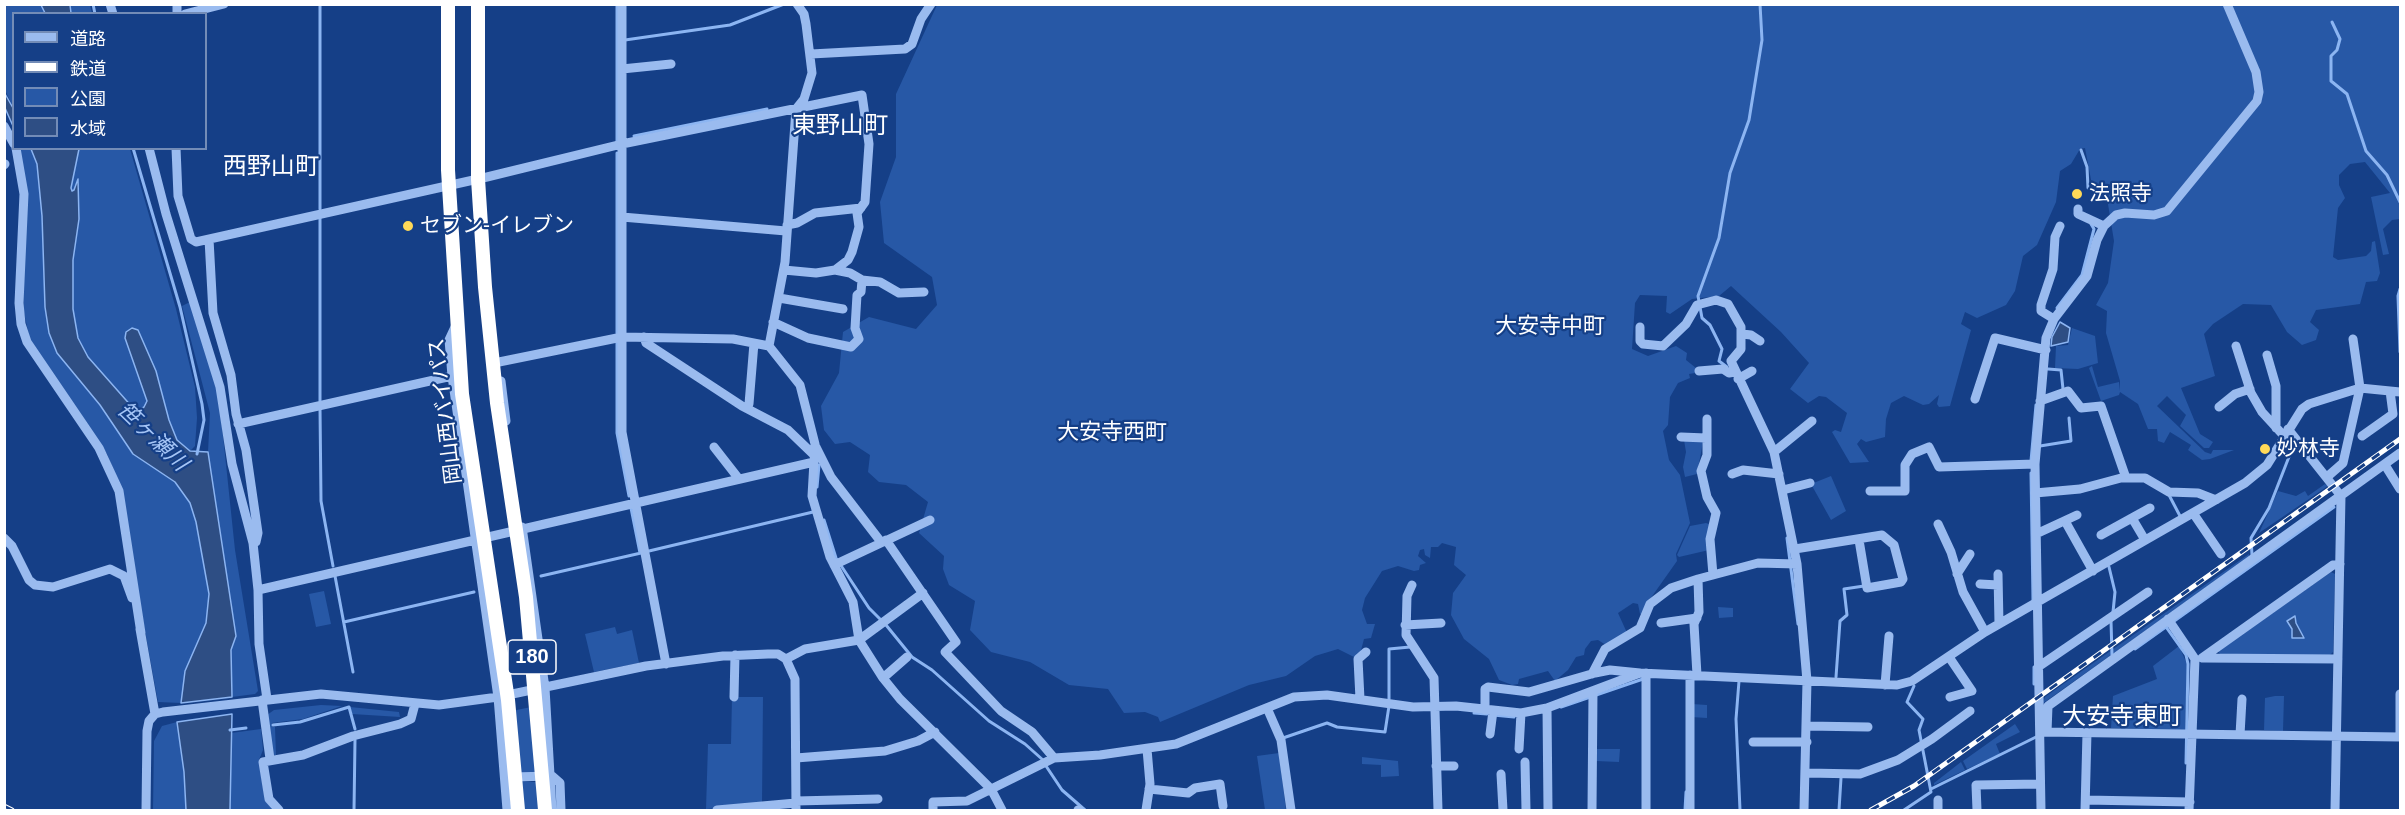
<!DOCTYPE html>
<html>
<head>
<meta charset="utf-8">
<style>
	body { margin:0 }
	#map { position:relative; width:2405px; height:815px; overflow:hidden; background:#153f87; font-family:Arial,"Noto Sans JP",sans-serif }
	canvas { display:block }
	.frame { position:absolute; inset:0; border:6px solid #fff; pointer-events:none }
	.legend { position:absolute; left:12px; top:12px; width:195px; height:138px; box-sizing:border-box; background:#153f87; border:2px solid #738cb7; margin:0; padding:8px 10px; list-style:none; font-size:18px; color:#fff }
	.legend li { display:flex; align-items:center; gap:12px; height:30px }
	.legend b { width:30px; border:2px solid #738cb7 }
</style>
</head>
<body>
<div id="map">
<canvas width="2405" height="815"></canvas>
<div class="frame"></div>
<ul class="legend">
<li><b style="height:8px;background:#9abbef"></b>道路</li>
<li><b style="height:8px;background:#fff"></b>鉄道</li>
<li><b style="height:16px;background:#2758a6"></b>公園</li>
<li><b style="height:16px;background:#2e4e84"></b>水域</li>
</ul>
</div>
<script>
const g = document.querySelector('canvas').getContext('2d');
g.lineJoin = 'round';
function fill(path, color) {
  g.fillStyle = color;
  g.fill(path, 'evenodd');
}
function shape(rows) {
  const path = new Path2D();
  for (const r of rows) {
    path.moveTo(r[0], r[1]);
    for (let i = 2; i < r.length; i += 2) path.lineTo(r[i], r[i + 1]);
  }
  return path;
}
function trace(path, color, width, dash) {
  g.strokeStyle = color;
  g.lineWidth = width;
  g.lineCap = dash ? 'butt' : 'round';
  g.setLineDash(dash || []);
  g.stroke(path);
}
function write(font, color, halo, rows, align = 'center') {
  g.font = font + ' Arial,"Noto Sans JP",sans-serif';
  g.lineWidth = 4.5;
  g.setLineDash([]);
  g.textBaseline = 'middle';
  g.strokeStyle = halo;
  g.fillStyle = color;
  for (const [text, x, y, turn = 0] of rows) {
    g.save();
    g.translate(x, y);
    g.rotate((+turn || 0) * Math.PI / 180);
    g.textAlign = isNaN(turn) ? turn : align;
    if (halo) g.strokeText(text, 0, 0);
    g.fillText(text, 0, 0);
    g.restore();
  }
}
fill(shape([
	[4,5,41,5,45,13,14,14,13,107,5,90],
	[70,5,90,5,92,13,71,13],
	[937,5,2400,5,2400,219,2392,220,2383,229,2389,254,2383,255,2371,197,2390,193,2365,162,2350,164,2339,175,2339,185,2345,198,2338,208,2333,257,2338,260,2366,256,2371,251,2372,242,2375,241,2380,273,2377,281,2366,282,2360,304,2316,310,2310,322,2319,330,2316,340,2302,345,2287,332,2271,305,2243,304,2213,324,2204,334,2215,376,2181,388,2200,434,2213,442,2209,448,2204,448,2180,426,2186,415,2167,396,2157,406,2205,452,2211,454,2213,450,2234,450,2210,459,2202,460,2188,450,2191,445,2170,432,2164,443,2158,441,2157,429,2148,429,2138,404,2120,392,2119,395,2101,401,2089,368,2092,366,2098,387,2119,382,2120,391,2120,381,2106,333,2107,311,2096,305,2108,283,2114,241,2107,198,2102,189,2092,185,2085,148,2080,149,2071,164,2060,171,2056,202,2037,245,2023,256,2015,291,2006,305,1977,318,1965,312,1961,324,1971,330,1950,406,1939,407,1937,404,1939,395,1929,404,1923,405,1904,396,1891,403,1886,419,1885,437,1866,442,1861,439,1857,444,1869,462,1850,463,1832,432,1835,430,1841,432,1847,413,1826,397,1819,396,1808,403,1790,389,1809,363,1781,332,1731,286,1719,296,1692,299,1670,314,1666,312,1667,296,1640,295,1635,303,1632,349,1648,356,1676,346,1687,353,1686,360,1696,368,1695,373,1689,374,1690,378,1678,383,1670,397,1668,425,1663,431,1669,460,1680,475,1690,523,1676,554,1677,561,1648,602,1643,614,1640,614,1638,604,1633,603,1618,613,1628,635,1606,645,1598,640,1591,641,1585,649,1584,655,1576,657,1568,670,1555,681,1548,671,1519,679,1518,684,1512,685,1499,680,1489,659,1464,639,1451,615,1453,593,1466,575,1454,565,1456,547,1442,543,1438,547,1431,547,1430,558,1425,555,1424,549,1420,550,1418,556,1426,563,1420,565,1419,570,1414,571,1398,566,1382,571,1365,598,1362,610,1367,624,1375,624,1371,638,1364,639,1360,654,1354,657,1338,649,1315,656,1286,676,1249,685,1160,722,1158,717,1145,712,1124,713,1108,689,1069,685,1030,662,991,652,970,630,975,601,949,585,943,569,944,556,919,533,928,502,906,485,879,482,868,472,870,455,850,442,835,444,824,430,821,406,839,373,843,332,869,317,916,329,937,305,932,277,884,243,880,202,896,157,896,94],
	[18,149,31,149,37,164,42,216,45,307,49,333,57,353,100,405,133,454,175,482,190,503,196,522,209,594,206,623,185,671,181,703,158,702,117,478,107,454,38,357,30,340,24,313],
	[79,149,130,149,176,309,195,387,197,418,195,446,190,451,177,440,169,420,156,371,125,338,147,401,144,407,139,410,133,408,88,358,78,338,73,309,73,260,79,219,79,180,74,190,72,191,71,188],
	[190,302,218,388,235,550,258,691,255,694,232,697,231,650,236,636,208,452,210,413,182,306],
	[2072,328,2095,336,2098,363,2078,369,2055,368,2056,346,2068,345],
	[1684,440,1703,442,1697,474,1685,477,1683,467,1686,452],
	[1831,476,1846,511,1831,520,1811,484],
	[2325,484,2328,486,2259,533,2278,491,2296,496,2305,491,2308,496],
	[1706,523,1709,524,1709,550,1679,557,1677,555,1690,526],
	[2249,554,2249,557,2042,704,2045,697,2059,687],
	[2331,572,2335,574,2333,652,2329,656,2220,654,2218,651],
	[324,591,331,624,316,627,309,594],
	[1718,607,1733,608,1733,617,1719,618],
	[615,627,617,634,632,630,639,663,594,672,585,634],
	[2179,646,2187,664,2185,730,2111,728,2113,696,2157,679,2153,666],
	[2275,696,2284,696,2283,731,2264,730,2265,698],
	[732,697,763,697,762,804,706,809,708,744,731,744],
	[1692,704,1707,705,1707,718,1691,717],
	[321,705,342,706,303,719,272,723,272,727,275,727,276,755,273,755,267,715,274,710],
	[541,705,549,773,513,774,502,713],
	[350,707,399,712,400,717,352,714],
	[177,722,184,772,186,810,153,810,154,741,162,726],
	[2015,724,2020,732,1996,744,2000,754,1967,769,1963,761],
	[261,729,263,750,259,760,265,801,274,810,230,810,231,733],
	[1596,749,1620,749,1619,762,1596,761],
	[1279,753,1286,810,1265,810,1257,756],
	[1362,757,1398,761,1399,776,1381,777,1381,765,1362,764],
	[1961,762,1965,770,1934,785,1934,783],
	[508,780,548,783,550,810,511,810]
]), '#2758a6');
const water = shape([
	[41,5,70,5,71,13,45,13,41,5],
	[4,92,13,108,13,126,5,108,4,92],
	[31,149,79,149,71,188,72,191,74,190,78,179,79,219,73,260,73,309,78,338,88,357,133,408,139,410,144,407,147,401,125,338,126,332,132,328,138,330,156,371,169,420,177,440,190,451,208,452,236,636,231,650,232,697,181,703,185,671,206,623,209,594,196,522,190,503,175,482,133,454,100,405,57,353,49,333,45,307,42,216,37,164,31,149],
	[2060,322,2070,328,2068,342,2051,346,2052,337,2060,322],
	[2295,616,2296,623,2304,638,2292,638,2292,629,2287,621,2295,616],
	[232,714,230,810,186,810,184,772,177,722,232,714]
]);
fill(water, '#2e4e84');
trace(water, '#8cb5f2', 1.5);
trace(shape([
	[93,4,95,14],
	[320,4,320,209],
	[617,4,617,142],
	[2332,22,2340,39,2337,50,2331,56,2331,81,2347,94,2366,151,2387,175,2400,202],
	[625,40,730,25,784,4],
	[634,136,767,109],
	[133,148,180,307,202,404,204,420,197,454],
	[2081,150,2087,167,2088,188],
	[320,218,320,401],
	[2400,289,2398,296,2400,352],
	[2057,308,2082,275,2094,229,2091,224],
	[617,333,617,153],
	[617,342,617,433,629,496],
	[1727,367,1719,361,1722,349,1710,325,1702,318,1698,296,1719,238,1730,173,1749,120,1762,40,1760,4],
	[2048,369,2061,370,2063,389],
	[320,408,321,501,333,566],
	[2040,446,2071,441,2069,418],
	[2031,461,2036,405],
	[2031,473,2033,600],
	[817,487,819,465],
	[2169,495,2180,516],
	[631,508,640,553],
	[824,520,836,558,869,608,882,621],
	[1787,538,1798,624],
	[649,551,813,512],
	[2252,555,2251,538,2269,508,2294,444],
	[2109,567,2115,592,2113,612],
	[335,576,353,672],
	[541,576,641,553],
	[2111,621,2112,655],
	[344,622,474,592],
	[886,625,912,657,932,670,989,721,1025,744,1043,760],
	[2166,627,2186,655,2188,664,2186,763],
	[2135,649,2334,507],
	[2034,667,2034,684],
	[1836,677,1840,621,1847,615,1844,589,1864,586],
	[1739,681,1736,719,1740,810],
	[1389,699,1389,649,1410,647],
	[1561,707,1643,679],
	[1474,713,1487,714],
	[1493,715,1514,717],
	[273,725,300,722,349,707,355,729],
	[230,730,246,728],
	[1283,738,1327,723,1337,727,1385,732,1389,706],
	[1046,766,1062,790,1085,810],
	[1931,789,2036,737],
	[354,810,355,740],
	[1685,810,1686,792],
	[1839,810,1841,778],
	[1904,810,1931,792,1919,730,1923,719,1907,702,1914,686]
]), '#8cb5f2', 3);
trace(shape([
	[110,4,113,14],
	[177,4,177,14],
	[622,4,622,432,666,664],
	[797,4,804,14,806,24,812,73,804,99,796,109,785,262,769,346,800,385,815,444,812,496,830,557,853,602,859,640,883,678,900,699,991,789,1002,810],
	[185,14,224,4],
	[811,54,905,49,912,44,921,19,931,4],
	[622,69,671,64],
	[4,126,14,144],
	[16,148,24,194,19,303,21,324,27,342,99,448,119,491,141,633],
	[149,148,166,214,220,387,232,464,253,543,258,590,259,644,267,699],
	[176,148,178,196,191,239,196,242,487,177,622,144,862,95,869,144,865,202,857,213,859,227,852,252,848,260,835,270,816,273,784,270],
	[4,165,5,164],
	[2078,209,2078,214,2104,226],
	[622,217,786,231],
	[787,225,797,223,815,213,861,208],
	[209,239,213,313,231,375,236,414,246,450,258,533,256,542,253,543],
	[835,270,850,273,862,280,880,282,899,293,924,292],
	[779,298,843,309],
	[2054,319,2041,311,2041,305,2053,269,2055,237,2060,226],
	[773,322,808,338,851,347,859,339,855,328,857,295,861,292,862,280],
	[456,325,449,340,452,376,498,697,507,810],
	[1640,327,1640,341,1643,344,1663,346,1686,324,1697,305,1716,300,1728,304,1741,327,1741,349,1731,361,1774,452,1797,564,1807,681,1804,810],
	[1742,334,1751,335,1760,341],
	[644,337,646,343,742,406,788,430,814,455],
	[2236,346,2251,393,2262,412,2284,436],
	[2267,355,2276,386,2276,428],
	[499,362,622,337,733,339,769,346],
	[1699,371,1723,369,1729,373,1735,372],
	[1738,379,1752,371],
	[501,381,506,421],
	[1975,399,1995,338,2046,350],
	[2040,401,2068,391,2081,408,2101,406,2126,478],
	[749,404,754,343],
	[2219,407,2235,394,2250,389],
	[1707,419,1707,455,1701,471,1707,497,1716,513,1710,539,1713,575],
	[238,424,452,376],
	[2288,429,2341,496,2335,810],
	[2362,436,2393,414,2390,391],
	[1681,437,1706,438],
	[714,447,739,479],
	[816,447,831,477,881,542],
	[1774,452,1812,421],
	[2385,465,2400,489],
	[1732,474,1743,470,1779,474],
	[2327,477,2343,463,2360,388,2353,339],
	[1783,490,1810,483],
	[1870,491,1905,491,1905,465,1912,454,1929,447,1939,467,2035,464],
	[2035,493,2080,489,2121,478,2145,478,2169,492,2198,493,2216,500],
	[2193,513,2221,554],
	[2132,518,2145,540],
	[2065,521,2093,571],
	[1938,524,1951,552,1963,592,1985,632],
	[522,527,545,688,552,810],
	[2036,534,2077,515],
	[2101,535,2150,508],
	[4,538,12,546,29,580,35,585,53,587,110,569,124,576,132,598],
	[886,540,956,642,945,652,1001,711,1032,732,1054,758],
	[1795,549,1882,535,1894,545,1903,579,1901,582,1867,588,1859,540],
	[834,565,930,520],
	[1957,574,1970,554],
	[1998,574,1999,624],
	[1980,584,1998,585],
	[1412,585,1407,596,1406,635,1434,678,1438,810],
	[258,590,814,462],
	[2168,619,2195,659,2189,810],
	[1661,623,1697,618],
	[1405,625,1441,623],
	[140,629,155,714],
	[1949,657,1972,691,1950,697],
	[2202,658,2333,565,2340,564],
	[2203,658,2338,659],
	[786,659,805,649,859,640,923,593],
	[2038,667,2148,592],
	[1592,674,1605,649,1640,628,1650,604,1671,588,1698,579],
	[1690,675,1690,810],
	[1697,675,1694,624,1699,612,1698,579,1758,563,1797,564],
	[883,678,907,657],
	[1885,685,1889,636],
	[734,697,735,655],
	[1360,699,1358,659,1366,652],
	[262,700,270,759],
	[1267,708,1281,740,1291,810],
	[1547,708,1548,810],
	[1485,710,1485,689,1488,687,1529,692,1595,673,1610,670,1640,673],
	[1807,726,1868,727],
	[2042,732,2400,737],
	[2047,732,2048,706,2400,453],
	[1490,734,1493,711],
	[2240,735,2242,699],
	[2400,737,2400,694],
	[1753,742,1807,742],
	[1519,749,1521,713],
	[796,758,885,751,918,741,935,732],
	[1525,762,1526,810],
	[1436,766,1454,766],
	[1807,773,1860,774,1898,760,1932,739,1970,711],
	[1501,774,1503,810],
	[512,777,552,776,560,783,561,810],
	[1149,789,1188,793,1195,788,1220,784,1223,806],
	[1938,800,1938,810],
	[2086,800,2190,802],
	[796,801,878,799],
	[146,810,147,731,149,721,155,714,163,712,321,694,439,705,498,697,646,666,723,656,768,654,778,654,786,659,795,679,796,810],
	[279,810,269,799,263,762,303,755,353,736,400,724,411,719,415,704],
	[717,810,796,803],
	[933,810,933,802,967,801,1054,758,1100,755,1176,744,1294,697,1327,695,1413,707,1456,706,1521,713,1547,708,1640,673,1897,685,1912,681,1985,632,2245,483,2267,465,2302,409,2309,404,2360,388,2400,392],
	[1078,810,1079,810],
	[1146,810,1150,784,1147,749],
	[1592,810,1593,692],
	[1646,810,1646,673],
	[1977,810,1976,785,2040,784],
	[2041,810,2035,464,2046,338,2054,319,2087,276,2097,240,2104,226,2116,215,2125,213,2154,215,2167,211,2257,101,2259,92,2256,72,2227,4],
	[2085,810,2087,733]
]), '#9abbef', 9);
trace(shape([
	[448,4,448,170,462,394,508,700,518,810],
	[478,4,478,179,485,287,497,403,526,597,545,810]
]), '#fff', 14);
const rail = shape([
	[4,806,12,810],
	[1871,810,1914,786,2400,439]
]);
trace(rail, '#fff', 5);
trace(rail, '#153f87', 3, [9]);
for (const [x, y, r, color] of [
	[2077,194,6,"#ffd958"],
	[408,226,6,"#ffd958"],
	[2265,449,6,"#ffd958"]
]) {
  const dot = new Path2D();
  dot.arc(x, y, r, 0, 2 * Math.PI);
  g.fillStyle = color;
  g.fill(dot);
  trace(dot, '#153f87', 2);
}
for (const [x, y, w] of [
	[532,657,48]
]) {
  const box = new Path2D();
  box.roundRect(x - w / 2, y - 17, w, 34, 4.5);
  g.fillStyle = '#153f87';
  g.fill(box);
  trace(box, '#fff', 1.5);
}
write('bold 20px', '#fff', null, [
	["180",532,657]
]);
write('21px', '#fff', '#153f87', [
	["法照寺",2089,194],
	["セブン-イレブン",420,226],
	["妙林寺",2277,449]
], 'left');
write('21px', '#fff', '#153f87', [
	["岡山西バイパス",446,411,-97]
]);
write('22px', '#fff', '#153f87', [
	["大安寺中町",1550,327],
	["大安寺西町",1112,433]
]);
write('italic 22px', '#a5c5f6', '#153f87', [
	["笹ヶ瀬川",152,437,44]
]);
write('24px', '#fff', '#153f87', [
	["東野山町",840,126],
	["西野山町",271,167],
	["大安寺東町",2122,717]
]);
</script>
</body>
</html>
